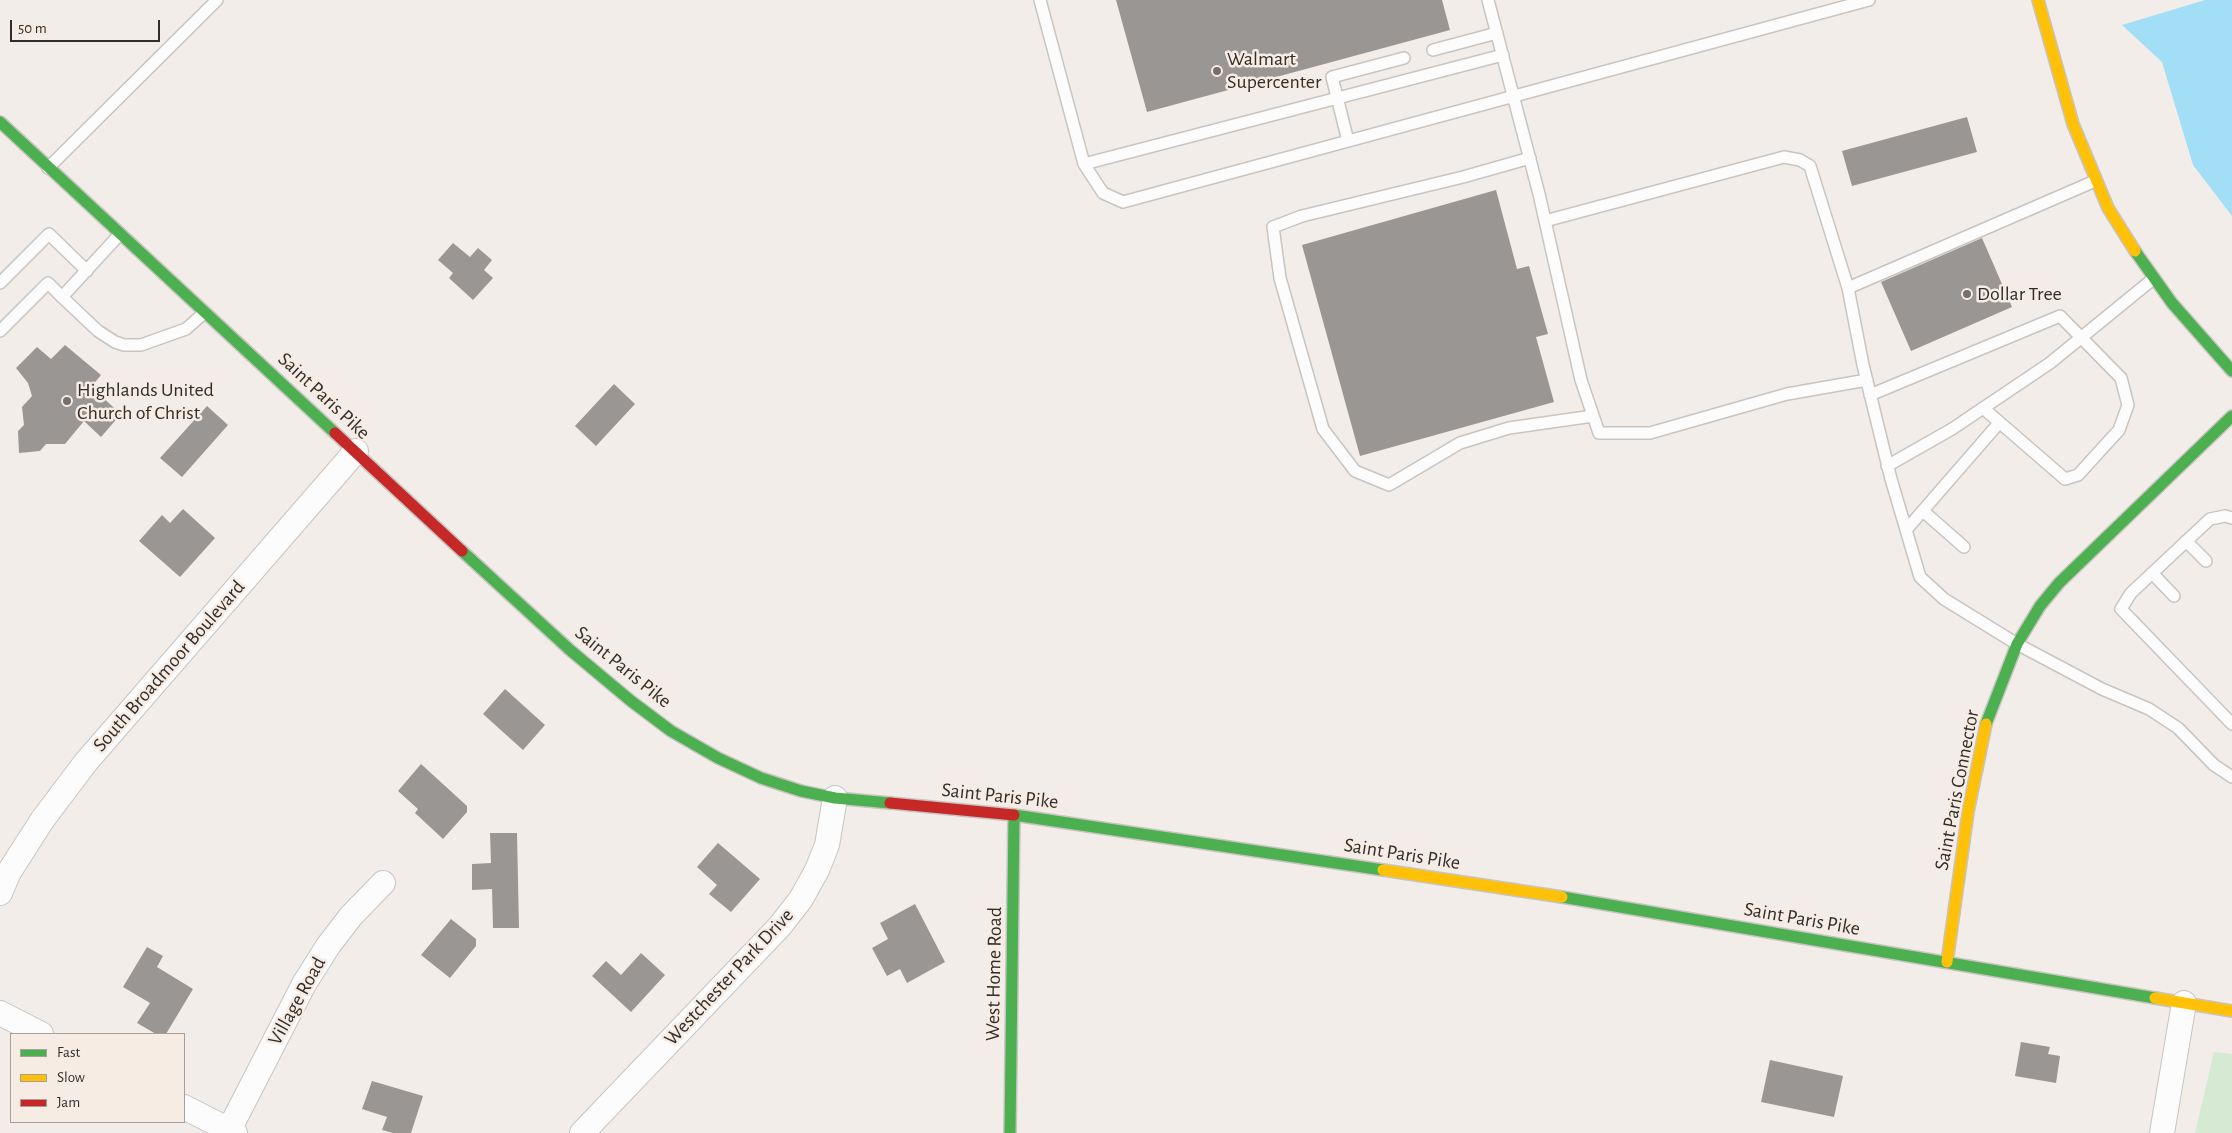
<!DOCTYPE html>
<html>
<head>
<meta charset="utf-8">
<style>
	body { margin:0 }
	#map { position:relative; width:2232px; height:1133px; overflow:hidden; background:#f2ede8; font-family:"Alegreya Sans",sans-serif }
	canvas { display:block }
	.legend { position:absolute; left:10px; top:1033px; width:175px; height:90px; box-sizing:border-box; background:#f6ece4; border:1px solid #a7a09a; margin:0; padding:6px 9px; list-style:none; font-size:15px; color:#312d2a }
	.legend li { display:flex; align-items:center; gap:10px; height:25px }
	.legend b { width:25px; border:1px solid #a7a09a }
	.scale { position:absolute; left:10px; top:20px; width:150px; height:22px; box-sizing:border-box; border:2px solid #312d2a; border-top:0; padding-left:6px; font-size:15px; line-height:18px; white-space:nowrap; color:#312d2a; -webkit-text-stroke:4px #f6ece4; paint-order:stroke }
</style>
</head>
<body>
<div id="map">
<canvas width="2232" height="1133"></canvas>
<ul class="legend">
<li><b style="height:6px;background:#4caf50"></b>Fast</li>
<li><b style="height:6px;background:#ffc107"></b>Slow</li>
<li><b style="height:6px;background:#c62828"></b>Jam</li>
</ul>
<div class="scale">50 m</div>
</div>
<script>
const g = document.querySelector('canvas').getContext('2d');
g.lineJoin = 'round';
function fill(path, color) {
  g.fillStyle = color;
  g.fill(path, 'evenodd');
}
function shape(rows) {
  const path = new Path2D();
  for (const r of rows) {
    path.moveTo(r[0], r[1]);
    for (let i = 2; i < r.length; i += 2) path.lineTo(r[i], r[i + 1]);
  }
  return path;
}
function trace(path, color, width, dash) {
  g.strokeStyle = color;
  g.lineWidth = width;
  g.lineCap = dash ? 'butt' : 'round';
  g.setLineDash(dash || []);
  g.stroke(path);
}
function write(font, color, halo, rows, align = 'center') {
  g.font = font + ' "Alegreya Sans",sans-serif';
  g.lineWidth = 5;
  g.setLineDash([]);
  g.textBaseline = 'middle';
  g.strokeStyle = halo;
  g.fillStyle = color;
  for (const [text, x, y, turn = 0] of rows) {
    g.save();
    g.translate(x, y);
    g.rotate((+turn || 0) * Math.PI / 180);
    g.textAlign = isNaN(turn) ? turn : align;
    if (halo) g.strokeText(text, 0, 0);
    g.fillText(text, 0, 0);
    g.restore();
  }
}
fill(shape([
	[2214,1052,2232,1054,2232,1133,2195,1133]
]), '#d6e9d3');
fill(shape([
	[2205,0,2232,0,2232,216,2193,165,2162,62,2122,25]
]), '#a2dff7');
fill(shape([
	[1116,0,1442,0,1450,30,1147,112],
	[1967,117,1977,152,1852,186,1842,151],
	[1496,190,1517,269,1529,266,1548,334,1536,337,1554,402,1360,456,1302,245],
	[1982,238,2012,307,1911,351,1881,282],
	[453,243,470,257,478,248,492,260,484,270,493,278,473,300,449,278,453,273,438,260],
	[65,345,101,375,91,387,121,414,101,437,84,421,65,444,46,444,40,451,19,453,18,431,24,425,22,407,32,396,28,383,16,368,37,347,51,359],
	[614,384,635,404,596,446,575,426],
	[207,406,228,425,182,477,160,458],
	[183,509,215,538,180,577,139,541,162,515,170,523],
	[505,689,545,725,523,750,483,714],
	[421,764,467,806,467,812,443,839,415,813,418,809,398,791],
	[490,833,517,833,519,928,493,928,492,889,472,890,472,864,491,863],
	[718,843,760,879,731,912,709,894,717,885,697,867],
	[915,904,945,962,907,983,900,969,887,976,872,948,888,939,880,923],
	[451,919,476,939,476,946,450,978,421,955],
	[147,947,163,956,157,967,193,989,166,1034,156,1034,137,1023,150,1003,123,987],
	[641,953,665,975,631,1012,592,976,606,961,621,975],
	[2021,1042,2050,1047,2048,1054,2060,1056,2056,1083,2015,1076],
	[1770,1060,1843,1076,1834,1117,1761,1102],
	[372,1081,423,1096,411,1133,393,1133,382,1130,387,1117,362,1109]
]), '#9a9693');
const lane = shape([
	[1040,0,1084,164,1103,193,1123,202,1869,0],
	[1488,0,1539,194,1581,380,1599,433,1650,433,1787,394,1867,380],
	[1433,50,1497,33],
	[1348,141,1332,77,1404,58],
	[1530,158,1463,177,1302,216,1273,227,1280,278,1323,429,1355,471,1389,485,1460,443,1509,428,1593,416],
	[1084,164,1503,55],
	[48,168,217,0],
	[2095,181,1848,288,1863,365,1891,479,1920,577,1944,599,2017,644,2102,689,2149,709,2178,728,2214,765,2232,777],
	[1545,221,1784,157,1800,160,1810,166,1848,288],
	[120,234,62,297,98,331,115,342,124,345,141,345,186,329,204,313],
	[0,283,49,234,87,271],
	[0,331,48,283,62,297],
	[1870,395,2060,316,2121,378,2128,405,2119,430,2078,475,2065,479,1983,408],
	[1887,466,1952,429,2050,363,2153,279],
	[1923,511,1964,547],
	[2232,518,2225,516,2210,519,2131,593,2121,609,2232,724],
	[1906,530,1999,423],
	[2186,541,2206,561],
	[2152,573,2174,596]
]);
const street = shape([
	[0,893,9,872,43,819,86,762,356,451],
	[0,1013,41,1034],
	[184,1107,235,1133],
	[229,1130,304,984,328,946,351,916,383,883],
	[582,1133,780,926,801,899,817,870,827,845,835,798],
	[2162,1133,2184,1003]
]);
const fast = shape([
	[0,122,335,433],
	[2135,251,2172,303,2232,371],
	[462,551,570,650,631,701,671,731,718,758,761,778,801,791,835,798,890,803],
	[1986,724,2017,644,2040,606,2059,583,2232,416],
	[1014,815,1383,870],
	[1562,897,2155,998],
	[1010,1133,1014,815]
]);
const slow = shape([
	[2038,0,2073,124,2108,208,2135,251],
	[1383,870,1562,897],
	[1947,962,1968,812,1986,724],
	[2155,998,2232,1011]
]);
const jam = shape([
	[335,433,462,551],
	[890,803,1014,815]
]);
trace(lane, '#c8c4c1', 14);
trace(street, '#c8c4c1', 26);
trace(fast, '#c8c4c1', 14);
trace(slow, '#c8c4c1', 14);
trace(jam, '#c8c4c1', 14);
trace(lane, '#fdfcfc', 11);
trace(street, '#fdfcfc', 24);
trace(fast, '#4caf50', 11);
trace(slow, '#ffc107', 11);
trace(jam, '#c62828', 11);
for (const [x, y, r, color] of [
	[1217,71,5,"#75706c"],
	[1967,294,5,"#75706c"],
	[67,401,5,"#75706c"]
]) {
  const dot = new Path2D();
  dot.arc(x, y, r, 0, 2 * Math.PI);
  g.fillStyle = color;
  g.fill(dot);
  trace(dot, '#f6ece4', 2);
}
write('20px', '#312d2a', '#f6ece4', [
	["Walmart",1227,59],
	["Supercenter",1227,82],
	["Dollar Tree",1977,294],
	["Highlands United",77,390],
	["Church of Christ",77,413]
], 'left');
write('20px', '#312d2a', '#f6ece4', [
	["Saint Paris Pike",324,396,43],
	["South Broadmoor Boulevard",169,666,-49],
	["Saint Paris Pike",623,667,39],
	["Saint Paris Connector",1957,790,-79],
	["Saint Paris Pike",1000,796,6],
	["Saint Paris Pike",1402,854,9],
	["Saint Paris Pike",1802,919,10],
	["West Home Road",994,974,-89],
	["Westchester Park Drive",729,977,-47],
	["Village Road",297,1001,-61]
]);
</script>
</body>
</html>
